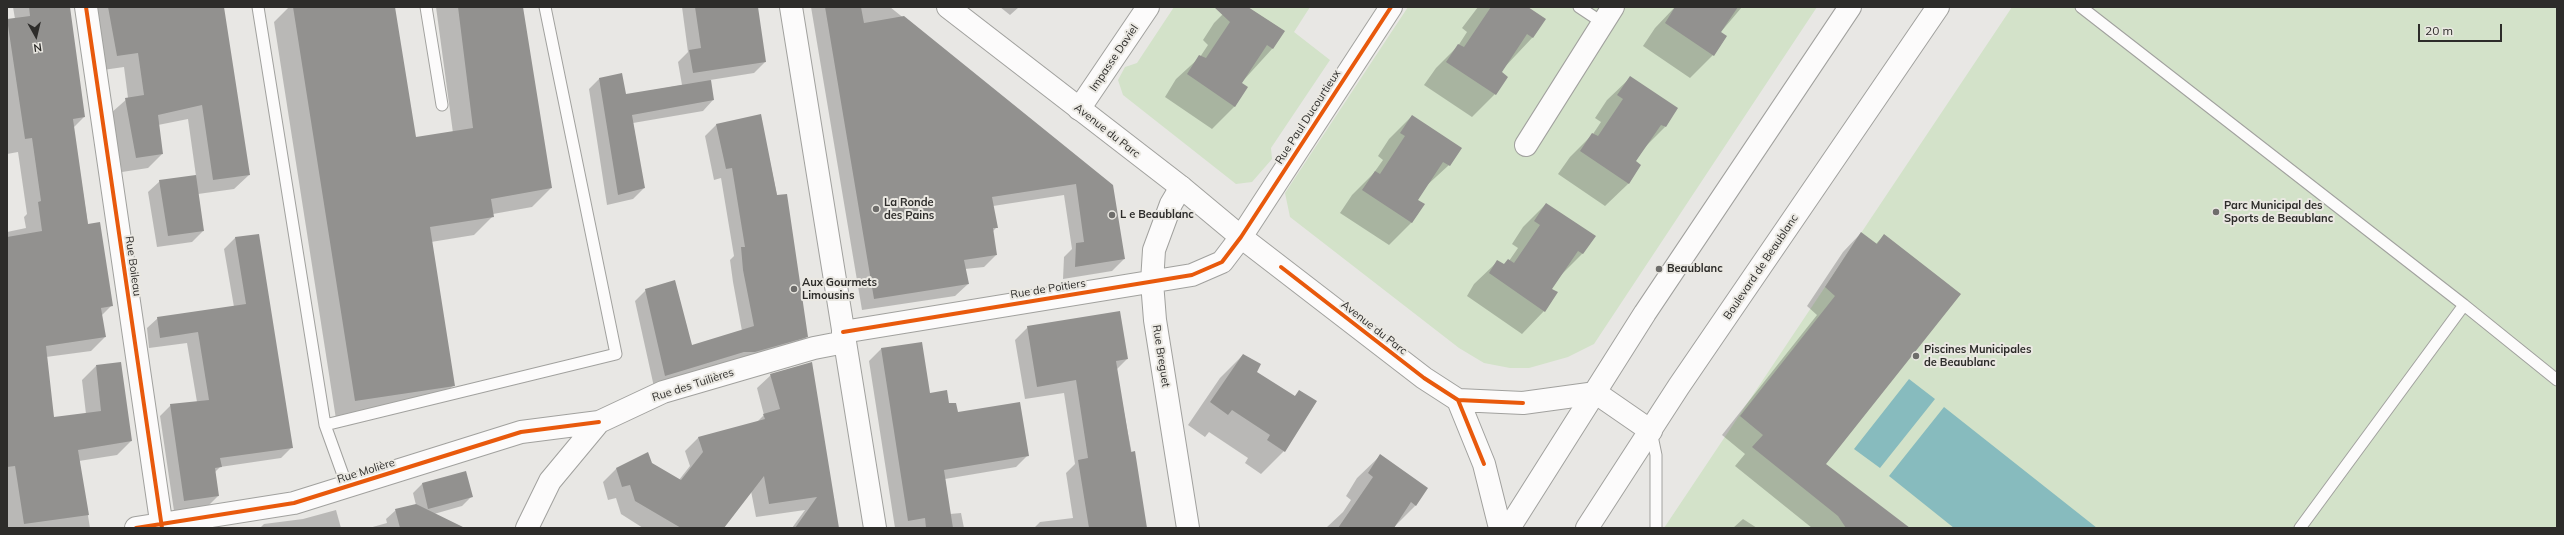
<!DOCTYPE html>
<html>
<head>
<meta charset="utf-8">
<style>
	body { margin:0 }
	#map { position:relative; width:2564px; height:535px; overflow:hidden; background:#e8e7e4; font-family:Mulish,sans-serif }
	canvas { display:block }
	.frame { position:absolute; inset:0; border:8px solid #2d2c2a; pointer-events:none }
	.north { position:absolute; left:16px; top:16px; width:40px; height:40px; -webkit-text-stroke:3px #eae8e2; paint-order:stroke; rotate:172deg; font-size:11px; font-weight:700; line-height:16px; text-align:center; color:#2d2c2a }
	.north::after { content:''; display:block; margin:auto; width:14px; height:18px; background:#2d2c2a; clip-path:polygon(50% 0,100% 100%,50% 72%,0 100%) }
	.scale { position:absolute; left:2418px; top:24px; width:84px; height:18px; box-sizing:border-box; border:2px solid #2d2c2a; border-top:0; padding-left:5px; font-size:12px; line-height:14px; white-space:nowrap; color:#2d2c2a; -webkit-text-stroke:3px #eae8e2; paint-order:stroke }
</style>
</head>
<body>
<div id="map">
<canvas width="2564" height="535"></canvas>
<div class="frame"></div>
<div class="north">N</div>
<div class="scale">20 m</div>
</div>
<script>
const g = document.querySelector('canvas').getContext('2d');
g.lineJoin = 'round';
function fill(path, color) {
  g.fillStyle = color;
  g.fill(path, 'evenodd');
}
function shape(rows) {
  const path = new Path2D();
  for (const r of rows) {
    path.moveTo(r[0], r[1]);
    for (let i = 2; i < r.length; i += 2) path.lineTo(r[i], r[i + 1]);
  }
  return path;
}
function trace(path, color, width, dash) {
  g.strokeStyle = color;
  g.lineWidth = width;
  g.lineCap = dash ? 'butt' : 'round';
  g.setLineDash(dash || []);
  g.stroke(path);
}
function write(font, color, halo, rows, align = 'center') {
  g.font = font + ' Mulish,sans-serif';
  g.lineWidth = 4;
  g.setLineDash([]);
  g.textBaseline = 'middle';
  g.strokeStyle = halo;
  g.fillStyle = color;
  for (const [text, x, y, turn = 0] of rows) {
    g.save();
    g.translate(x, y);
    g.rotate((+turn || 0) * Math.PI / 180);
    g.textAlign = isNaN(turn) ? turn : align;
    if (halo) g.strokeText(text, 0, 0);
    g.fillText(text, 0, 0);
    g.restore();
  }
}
fill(shape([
	[1174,7,1310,7,1294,32,1330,60,1271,148,1272,159,1252,182,1236,184,1123,95,1118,80,1125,67,1137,63],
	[1408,7,1817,7,1594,344,1568,357,1529,368,1510,368,1484,363,1459,348,1290,217,1285,193],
	[2012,7,2557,7,2557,528,1664,528]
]), '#d3e2c9');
fill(shape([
	[1909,379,1935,399,1880,468,1854,449],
	[1944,407,2097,528,1954,528,1889,476]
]), '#87bbbe');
fill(shape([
	[13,7,69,7,84,117,73,128,88,225,112,305,101,316,105,337,91,351,46,357,53,418,86,414,82,380,96,366,131,441,117,455,79,461,90,528,8,528,7,519,7,232,26,228,24,217,27,214,18,152,7,154,7,20,15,19],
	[91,7,223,7,249,175,234,189,198,194,203,231,192,242,157,247,148,192,160,181,196,176,188,119,158,125,162,154,148,168,122,172,111,113,128,98,124,67,103,70],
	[289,7,394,7,415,138,453,133,436,7,522,7,551,188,532,207,493,214,493,216,474,235,431,242,454,385,434,404,336,419,274,22],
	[682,7,757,7,765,62,754,73,710,80,713,100,703,111,633,123,644,188,633,199,607,205,589,89,599,79,625,95,682,85,678,62,688,52],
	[811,7,890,7,1112,186,1124,259,1112,271,1063,279,1064,257,1072,249,1064,195,993,206,997,227,992,232,996,255,984,267,965,269,968,284,955,296,862,310],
	[1000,7,1019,7,1010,15],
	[1230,7,1247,7,1284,31,1272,49,1241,83,1235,106,1212,129,1165,97,1176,79,1200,57,1208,45,1203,40,1214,23],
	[1478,7,1526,7,1544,19,1532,38,1500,72,1495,94,1472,117,1424,85,1436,68,1458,46,1467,32,1462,28],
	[1675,7,1742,7,1720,33,1726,37,1713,55,1690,78,1643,46,1655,28],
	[1630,78,1665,127,1644,148,1635,162,1640,165,1628,184,1605,206,1558,174,1570,157,1593,134,1601,122,1595,118,1607,100],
	[760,115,807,336,796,348,654,387,635,301,646,290,691,346,742,331,733,282,730,260,734,256,721,178,714,180,705,136,716,125],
	[1412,116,1449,165,1425,187,1417,200,1412,222,1389,245,1340,213,1352,195,1373,174,1383,160,1378,156,1389,139],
	[1546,204,1583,253,1560,276,1550,290,1544,311,1522,334,1467,296,1474,284,1497,262,1503,265,1509,261,1518,248,1512,244,1523,227],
	[1861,233,1876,244,1884,235,1825,464,1906,528,1812,528,1735,466,1745,454,1722,435,1817,315,1807,306,1843,252],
	[258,235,292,447,281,458,220,467,215,472,218,496,207,507,174,511,160,416,171,405,197,402,187,343,149,348,147,328,158,318,234,307,224,249,235,238],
	[1028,327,1127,359,1116,370,1146,528,1034,528,1040,522,1073,518,1066,473,1075,464,1064,393,1025,399,1015,340],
	[921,343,929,394,948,405,957,413,1028,455,1016,467,945,479,950,514,961,513,964,528,895,528,869,361,881,349],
	[1243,355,1255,372,1294,397,1300,391,1316,402,1284,451,1261,474,1245,463,1248,458,1209,432,1205,437,1188,425,1220,378],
	[771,375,838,528,792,528,805,510,756,517,751,491,723,528,643,528,621,514,616,498,608,500,603,482,616,469,651,463,679,480,690,466,685,451,698,438,756,423,764,415,757,388],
	[1380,456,1416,505,1393,528,1326,528,1343,512,1351,500,1346,496,1357,478],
	[465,472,471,497,462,506,434,514,463,528,369,528,387,523,386,519,396,510,416,505,413,493,422,484],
	[336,510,341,528,260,528,264,524,303,519],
	[1743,519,1757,528,1733,528]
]), '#0003');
fill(shape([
	[29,7,70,7,85,117,73,119,88,224,100,222,113,306,101,308,106,337,46,346,54,417,101,411,96,365,121,362,132,441,78,450,89,515,24,524,15,466,7,467,7,237,42,231,38,202,41,201,32,138,25,139,7,19,30,16],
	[108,7,224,7,250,175,213,180,202,105,158,115,163,154,136,158,125,98,144,95,138,53,117,56],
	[293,7,395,7,416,137,473,128,458,7,523,7,552,188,491,199,494,217,430,227,455,386,355,401],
	[695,7,758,7,766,62,693,73,689,50,701,48],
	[825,7,861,7,864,23,904,16,1113,185,1125,259,1075,267,1076,243,1084,242,1076,184,992,197,998,228,993,228,997,255,964,260,969,284,874,299],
	[1214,7,1248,7,1285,31,1273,49,1267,45,1242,83,1248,87,1235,107,1187,74,1199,55,1206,58,1230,22],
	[1491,7,1528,7,1546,19,1533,38,1527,34,1502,72,1508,77,1496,95,1446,62,1458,44,1464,47],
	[1675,7,1738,7,1721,32,1727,36,1714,56,1665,23],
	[622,73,626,94,711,80,714,100,632,115,645,188,618,195,599,78],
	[1630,76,1678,108,1666,127,1661,125,1636,161,1641,165,1629,184,1580,151,1592,133,1598,136,1623,99,1617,95],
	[761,114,777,195,787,194,808,337,755,352,744,352,665,376,645,289,675,280,692,345,754,326,743,270,741,247,745,247,732,168,726,169,716,124],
	[1412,115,1462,148,1450,166,1443,162,1418,200,1425,204,1412,223,1362,190,1375,171,1380,174,1405,136,1400,133],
	[196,175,204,231,168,236,159,180],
	[1546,203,1596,236,1583,254,1578,251,1552,289,1558,292,1545,312,1489,273,1497,260,1504,264,1508,259,1514,263,1540,225,1534,221],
	[1861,232,1877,244,1884,234,1961,294,1826,464,1910,528,1846,528,1838,516,1752,447,1763,435,1740,416,1835,296,1825,287],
	[259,234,293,448,220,458,222,467,215,468,219,496,184,501,170,404,209,400,198,332,160,338,157,317,246,304,235,237],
	[1120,311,1128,359,1116,361,1131,452,1135,451,1147,528,1089,528,1078,460,1088,458,1076,380,1037,387,1027,326],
	[922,342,930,393,947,390,949,403,956,403,958,412,1020,402,1029,456,944,470,953,528,926,528,925,518,908,521,881,348],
	[1243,354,1261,364,1257,372,1295,396,1299,390,1317,401,1285,452,1267,440,1270,435,1232,410,1228,415,1210,402],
	[812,362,839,528,795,528,817,497,769,504,764,476,724,528,681,528,635,501,630,485,622,487,616,468,648,452,652,463,681,480,703,452,698,437,765,419,763,414,780,409,770,374],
	[1380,454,1428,488,1416,506,1411,502,1394,528,1338,528,1373,477,1368,473],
	[466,471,473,497,428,509,422,483],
	[416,504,465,528,400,528,395,509]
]), '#92918f');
const lane = shape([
	[258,7,325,425,347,486],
	[426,7,442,105],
	[1579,7,1603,23],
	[2081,7,2464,305],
	[325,425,616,354,545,7],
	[1651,431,1656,455,1656,528],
	[2300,528,2464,305,2557,380]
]);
const street = shape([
	[86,7,162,528],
	[1079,109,1148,7],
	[1526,145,1613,7],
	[1181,187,1171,204,1154,250,1152,282,1155,320,1188,528],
	[843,332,1192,275,1222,262,1241,237,1391,7],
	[136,528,294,503,521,432,599,422],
	[527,528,550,481,599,422,663,392,814,348,845,342]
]);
const secondary = shape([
	[791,7,875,528],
	[948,7,1181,187,1241,237,1424,378,1458,400,1523,403,1596,393,1651,431],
	[1458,400,1484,464,1500,528]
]);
const primary = shape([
	[1509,528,1645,313,1850,7],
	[1587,528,1679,386,1938,7]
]);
trace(lane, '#a1a19e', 13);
trace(street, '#a1a19e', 24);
trace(secondary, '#a1a19e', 24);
trace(primary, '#a1a19e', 24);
trace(lane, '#fcfbfb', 11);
trace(street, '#fcfbfb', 22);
trace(secondary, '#fcfbfb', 22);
trace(primary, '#fcfbfb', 22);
trace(shape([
	[86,7,162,528],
	[1281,267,1424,378,1458,400,1523,403],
	[843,332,1192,275,1222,262,1241,237,1391,7],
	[1458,400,1484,464],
	[136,528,294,503,521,432,599,422]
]), '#e8590c', 4);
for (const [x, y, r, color] of [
	[876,209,4,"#6e6d6b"],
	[2216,212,4,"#6e6d6b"],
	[1112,215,4,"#6e6d6b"],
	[1659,269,4,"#6e6d6b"],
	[794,289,4,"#6e6d6b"],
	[1916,356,4,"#6e6d6b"]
]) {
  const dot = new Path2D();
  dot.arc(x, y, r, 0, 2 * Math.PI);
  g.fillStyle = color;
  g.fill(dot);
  trace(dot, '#eae8e2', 1.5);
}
write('11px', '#2d2c2a', '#eae8e2', [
	["Impasse Daviel",1114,58,-56],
	["Rue Paul Ducourtieux",1308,117,-57],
	["Avenue du Parc",1107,131,38],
	["Rue Boileau",133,266,82],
	["Boulevard de Beaublanc",1761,267,-56],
	["Rue de Poitiers",1048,289,-9],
	["Avenue du Parc",1374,328,38],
	["Rue Breguet",1161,356,81],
	["Rue des Tuilières",693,385,-18],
	["Rue Molière",366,471,-17]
]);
write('bold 11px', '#2d2c2a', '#eae8e2', [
	["La Ronde",884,203],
	["des Pains",884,216],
	["Parc Municipal des",2224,206],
	["Sports de Beaublanc",2224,219],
	["L e Beaublanc",1120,215],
	["Beaublanc",1667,269],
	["Aux Gourmets",802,283],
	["Limousins",802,296],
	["Piscines Municipales",1924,350],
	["de Beaublanc",1924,363]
], 'left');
</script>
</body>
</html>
